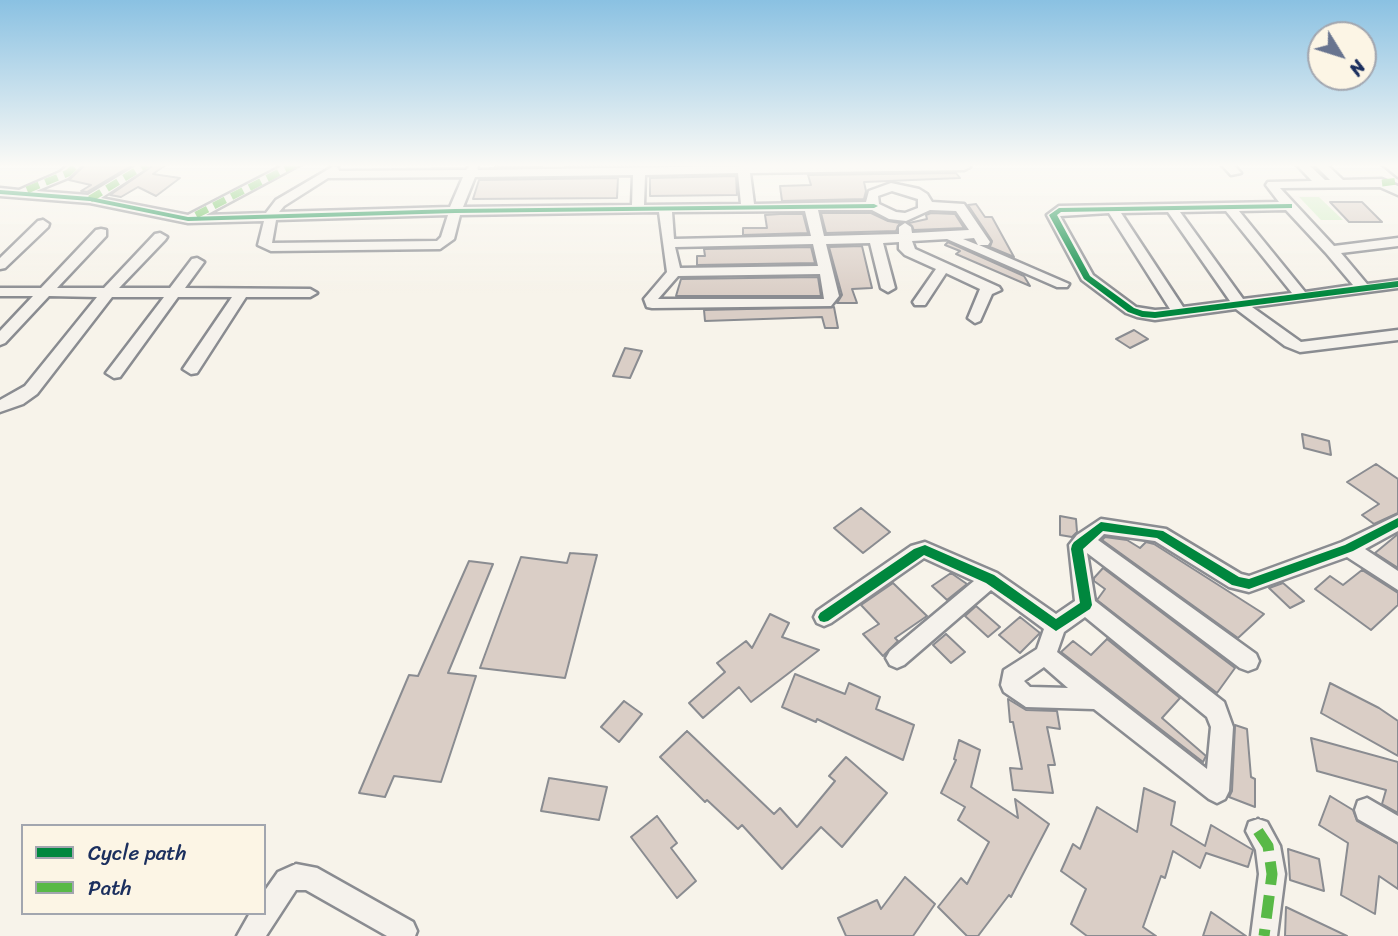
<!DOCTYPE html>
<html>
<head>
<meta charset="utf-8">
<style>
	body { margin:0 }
	#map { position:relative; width:1398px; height:936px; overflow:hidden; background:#f7f3ea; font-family:Sriracha,sans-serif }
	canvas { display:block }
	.legend { position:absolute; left:21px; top:824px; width:245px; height:91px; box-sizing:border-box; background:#fcf5e5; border:2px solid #a2a6af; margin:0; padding:9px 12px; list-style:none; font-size:21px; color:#1b2f5e }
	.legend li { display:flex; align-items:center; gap:14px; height:35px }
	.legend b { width:35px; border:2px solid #a2a6af }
	.north { position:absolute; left:1307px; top:21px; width:70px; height:70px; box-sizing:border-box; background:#fcf5e5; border:2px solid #a2a6af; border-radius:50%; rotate:128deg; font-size:19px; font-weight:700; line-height:28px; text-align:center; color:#1b2f5e }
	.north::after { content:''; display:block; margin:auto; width:24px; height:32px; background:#68748f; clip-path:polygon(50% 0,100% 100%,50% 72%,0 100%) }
</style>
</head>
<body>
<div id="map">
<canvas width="1398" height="936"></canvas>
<ul class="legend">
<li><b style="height:9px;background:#00873e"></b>Cycle path</li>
<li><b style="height:9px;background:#58b947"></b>Path</li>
</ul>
<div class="north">N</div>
</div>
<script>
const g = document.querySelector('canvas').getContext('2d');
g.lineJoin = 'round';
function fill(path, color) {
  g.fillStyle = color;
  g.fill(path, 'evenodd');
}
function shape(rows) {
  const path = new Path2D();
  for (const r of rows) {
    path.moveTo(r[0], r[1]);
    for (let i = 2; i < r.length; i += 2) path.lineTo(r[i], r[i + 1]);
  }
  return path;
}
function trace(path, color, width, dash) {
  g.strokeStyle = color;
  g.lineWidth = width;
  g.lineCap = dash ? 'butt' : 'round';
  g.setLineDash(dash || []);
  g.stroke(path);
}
fill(shape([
	[1299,197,1319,197,1343,220,1321,220]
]), '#d3eec6');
const building = shape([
	[86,164,134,164,87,192,81,191,91,185,69,180,86,164],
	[155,164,167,164,153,174,180,178,156,196,138,187,121,197,110,195,155,164],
	[509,164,599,164,495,167,509,164],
	[956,173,960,178,864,182,866,191,864,199,782,201,780,186,811,185,808,175,956,173],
	[736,176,737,195,650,196,650,178,736,176],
	[618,178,617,198,473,199,479,180,618,178],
	[1330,202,1362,202,1382,222,1349,222,1330,202],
	[976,204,985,217,992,217,1014,257,990,247,992,241,968,205,976,204],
	[821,213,871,213,888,221,900,223,896,231,826,233,821,213],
	[931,213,955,214,964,228,914,230,909,223,927,219,926,215,931,213],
	[780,214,803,214,808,233,743,235,743,228,767,228,765,215,780,214],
	[948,242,1024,276,1030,286,956,254,960,251,945,245,948,242],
	[862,246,872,288,852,289,857,303,837,303,842,295,829,247,862,246],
	[811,247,815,263,697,265,697,256,705,256,704,249,811,247],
	[818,277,821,296,676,296,681,279,818,277],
	[834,307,838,328,825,328,822,317,705,321,704,310,834,307],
	[1134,330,1148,339,1130,348,1116,339,1134,330],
	[625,348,642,351,630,378,613,376,625,348],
	[1302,434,1329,441,1331,455,1304,448,1302,434],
	[1376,464,1398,479,1398,513,1374,524,1362,515,1379,504,1347,482,1376,464],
	[861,508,890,532,863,553,834,528,861,508],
	[1060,516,1076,519,1077,532,1072,537,1060,535,1060,516],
	[1398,534,1398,568,1375,553,1398,534],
	[1105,537,1127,540,1140,548,1146,542,1154,544,1264,614,1238,638,1102,540,1105,537],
	[570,553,597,555,565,678,480,668,521,557,567,563,570,553],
	[469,561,493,564,448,673,476,676,441,782,394,776,385,797,359,793,409,675,418,676,469,561],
	[1103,568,1235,668,1217,693,1097,600,1105,589,1094,581,1094,578,1103,568],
	[1362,570,1398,593,1398,605,1371,630,1315,589,1330,576,1343,585,1362,570],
	[951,573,967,584,947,600,932,586,951,573],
	[893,583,927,616,895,638,898,641,883,656,863,634,879,624,861,605,893,583],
	[1283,583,1304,601,1290,608,1269,588,1283,583],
	[976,606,1000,627,988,637,965,616,976,606],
	[770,614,789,623,782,637,819,650,751,702,739,687,703,718,689,703,725,672,717,663,746,641,752,648,770,614],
	[1020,617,1040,633,1020,653,999,635,1020,617],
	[946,634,965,652,951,663,933,645,946,634],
	[1107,639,1180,698,1162,718,1206,756,1203,762,1061,652,1073,641,1091,655,1107,639],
	[795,674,845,694,849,683,880,697,876,709,914,725,903,760,817,719,816,722,782,707,795,674],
	[1330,683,1379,708,1398,721,1398,756,1321,713,1330,683],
	[1008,699,1026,710,1057,711,1060,729,1047,727,1055,765,1048,765,1053,793,1013,790,1010,768,1022,769,1013,722,1010,722,1008,699],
	[624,701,642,714,619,742,601,727,624,701],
	[1235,725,1247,729,1251,777,1255,779,1255,807,1229,797,1232,791,1235,725],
	[687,731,774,814,780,808,797,827,835,781,829,776,846,757,887,793,842,847,821,827,782,869,742,825,738,829,707,800,705,802,660,757,687,731],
	[1311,738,1398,762,1398,813,1382,804,1386,790,1317,771,1311,738],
	[959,740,980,750,971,787,1018,818,1015,799,1049,824,1011,897,1009,895,978,936,967,936,938,907,961,878,967,884,989,842,958,820,965,807,941,793,956,760,954,759,959,740],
	[549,778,607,787,599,820,541,811,549,778],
	[1144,788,1175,802,1171,825,1205,846,1211,825,1253,850,1248,867,1206,853,1200,868,1173,851,1165,878,1161,876,1143,927,1156,936,1087,936,1071,924,1086,889,1061,871,1073,844,1080,849,1097,807,1137,832,1144,788],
	[1330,796,1353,810,1357,821,1398,844,1398,889,1379,876,1375,914,1341,895,1348,843,1319,825,1330,796],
	[657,816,677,843,671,848,696,881,677,898,631,837,657,816],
	[1288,849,1319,859,1324,891,1290,880,1288,849],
	[905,877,935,904,913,936,846,936,838,918,877,900,881,909,905,877],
	[1286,907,1347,936,1285,936,1286,907],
	[1211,912,1246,936,1203,936,1211,912]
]);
fill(building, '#dacec6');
trace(building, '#8a8c91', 2);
const street = shape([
	[70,164,83,164,68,178,36,191,88,195,139,164,153,164,101,198,188,215,286,164,301,164,206,215,266,213,276,200,334,166,338,168,339,171,466,170,472,164,477,165,478,170,744,166,748,164,759,164,759,166,965,164,970,167,964,170,750,173,754,204,866,202,869,191,891,183,919,189,927,194,932,202,964,204,990,242,988,245,979,245,1069,284,1067,287,1057,287,947,239,912,241,915,249,999,287,1001,290,992,294,980,321,975,323,968,318,980,289,946,273,925,305,915,305,913,302,936,269,905,255,899,249,899,242,883,243,895,288,888,292,881,288,870,243,826,244,839,296,831,306,652,308,647,307,644,299,667,272,659,212,460,215,454,239,440,249,271,251,258,245,264,221,188,223,90,203,0,196,0,188,19,190,60,172,70,164],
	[738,173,741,204,644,205,645,175,738,173],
	[633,175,632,205,463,207,475,177,633,175],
	[463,177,450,207,279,212,284,206,328,178,463,177],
	[892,191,918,199,918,208,905,213,896,212,879,204,878,196,892,191],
	[818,210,872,210,889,219,906,221,930,210,956,211,969,230,912,233,911,227,905,223,899,227,899,234,824,236,818,210],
	[805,211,811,236,674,239,672,212,805,211],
	[448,215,441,237,437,241,272,243,276,220,448,215],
	[974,238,978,245,963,239,974,238],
	[813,244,818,266,680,268,675,247,813,244],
	[820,274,824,299,658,299,678,276,820,274],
	[1221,164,1233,164,1241,173,1231,175,1221,164],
	[1296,164,1308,164,1325,180,1330,180,1314,164,1326,164,1343,180,1382,179,1398,186,1398,195,1380,187,1280,188,1334,246,1398,238,1398,246,1341,253,1367,284,1398,280,1398,288,1252,307,1301,342,1398,330,1398,340,1300,352,1285,346,1236,309,1155,320,1137,317,1126,313,1082,280,1047,215,1059,206,1279,202,1266,185,1268,182,1312,181,1296,164],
	[1286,210,1326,253,1353,285,1305,292,1239,211,1286,210],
	[1226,211,1292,293,1243,299,1180,212,1226,211],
	[1168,212,1230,301,1183,307,1121,213,1168,212],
	[1109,213,1170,309,1155,310,1136,307,1093,275,1060,216,1109,213],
	[1382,164,1395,164,1398,167,1398,177,1382,164],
	[43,220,49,224,48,227,5,268,0,269,0,258,38,221,43,220],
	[101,229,106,230,106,236,57,288,104,288,155,234,160,233,167,237,165,240,119,288,170,288,192,259,197,258,204,262,185,288,310,289,317,293,310,297,246,297,197,373,191,374,183,369,232,297,178,297,120,377,114,378,106,373,164,297,112,297,37,394,23,404,0,412,0,400,25,386,97,297,49,296,5,343,0,345,0,331,33,296,0,296,0,288,41,288,96,230,101,229],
	[1398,515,1398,531,1365,549,1398,571,1398,590,1347,557,1249,592,1229,587,1155,541,1104,534,1098,540,1256,654,1259,661,1256,668,1248,671,1240,668,1087,553,1095,601,1224,702,1233,727,1229,791,1225,799,1217,803,1209,799,1094,709,1026,707,1004,692,1001,685,1004,670,1037,649,1044,629,991,590,904,665,897,668,890,665,886,658,890,651,974,581,924,558,831,623,824,626,817,623,814,617,817,611,911,546,925,542,997,573,1056,614,1075,601,1069,545,1077,535,1101,519,1166,529,1241,574,1249,576,1342,542,1398,515],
	[1085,617,1207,717,1211,727,1207,769,1057,652,1064,632,1085,617],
	[1044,667,1068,688,1030,687,1024,681,1044,667],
	[1367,798,1398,816,1398,842,1358,819,1355,810,1358,801,1367,798],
	[1258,819,1267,822,1280,846,1285,874,1277,936,1251,936,1259,874,1256,850,1246,831,1249,822,1258,819],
	[296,864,317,868,413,922,417,931,415,936,387,936,306,890,296,890,266,936,237,936,250,913,264,913,264,892,278,872,296,864]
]);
trace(street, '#8a8c91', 5);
fill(street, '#f5f2ec');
trace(shape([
	[1382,183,1398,181],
	[27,190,68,173,77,164],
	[90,199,147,164],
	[196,215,295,164]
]), '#58b947', 7, [13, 7]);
trace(shape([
	[1258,831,1268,846,1272,874,1264,936]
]), '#58b947', 11, [23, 11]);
fill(shape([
	[0,190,90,197,188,217,455,209,874,204,878,206,874,208,455,213,188,221,90,201,0,194,0,190],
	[1289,204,1292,204,1292,208,1061,212,1057,215,1090,276,1134,308,1143,311,1155,312,1398,281,1398,287,1155,318,1142,317,1128,312,1084,279,1049,215,1059,208,1289,204],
	[1398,518,1398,527,1353,551,1249,589,1232,585,1157,538,1103,531,1083,549,1092,605,1090,609,1056,631,986,583,924,555,828,621,824,622,820,621,818,617,820,613,914,549,925,545,994,575,1056,619,1080,603,1071,549,1072,545,1074,542,1101,522,1163,531,1239,577,1249,579,1345,545,1398,518]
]), '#00873e');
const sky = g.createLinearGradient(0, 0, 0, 295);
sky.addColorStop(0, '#8ac1e2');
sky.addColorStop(0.56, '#fbfaf6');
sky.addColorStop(1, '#fbfaf600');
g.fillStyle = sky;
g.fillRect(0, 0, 1398, 295);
</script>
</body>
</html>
